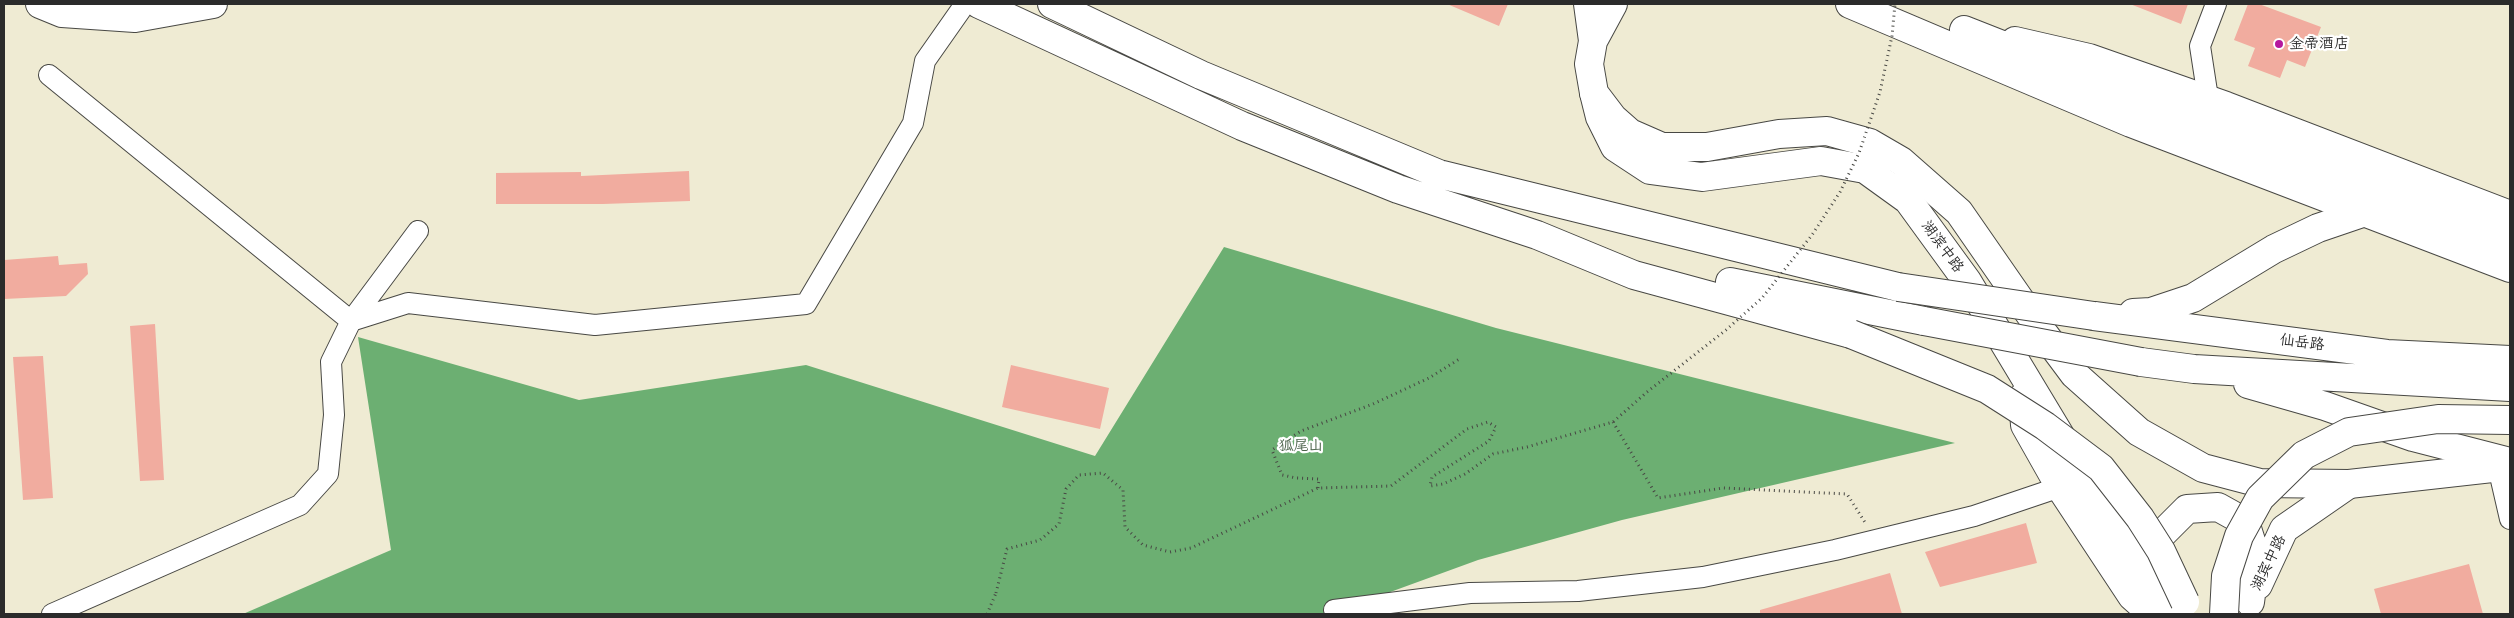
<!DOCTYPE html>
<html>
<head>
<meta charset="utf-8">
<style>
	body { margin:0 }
	#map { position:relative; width:2514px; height:618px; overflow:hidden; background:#efebd3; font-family:Pangolin,sans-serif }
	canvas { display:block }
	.frame { position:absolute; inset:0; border:5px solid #2b2b2b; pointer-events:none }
</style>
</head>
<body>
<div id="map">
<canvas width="2514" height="618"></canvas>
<div class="frame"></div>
</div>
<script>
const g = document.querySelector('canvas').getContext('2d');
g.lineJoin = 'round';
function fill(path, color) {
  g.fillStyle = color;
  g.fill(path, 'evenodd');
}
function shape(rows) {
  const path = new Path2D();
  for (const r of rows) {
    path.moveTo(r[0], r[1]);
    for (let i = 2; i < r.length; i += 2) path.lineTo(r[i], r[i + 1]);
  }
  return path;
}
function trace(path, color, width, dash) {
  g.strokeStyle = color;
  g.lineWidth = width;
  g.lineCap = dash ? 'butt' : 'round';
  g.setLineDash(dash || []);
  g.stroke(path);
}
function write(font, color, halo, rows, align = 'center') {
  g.font = font + ' Pangolin,"LXGW WenKai TC",sans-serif';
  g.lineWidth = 4.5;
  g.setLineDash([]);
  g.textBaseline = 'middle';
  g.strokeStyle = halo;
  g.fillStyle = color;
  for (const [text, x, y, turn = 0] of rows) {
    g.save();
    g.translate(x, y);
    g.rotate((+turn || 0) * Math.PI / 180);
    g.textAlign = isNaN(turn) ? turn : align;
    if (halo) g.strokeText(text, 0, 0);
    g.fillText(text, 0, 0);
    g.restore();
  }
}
fill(shape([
	[1224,247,1496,328,1955,443,1622,520,1478,560,1330,614,243,614,391,550,358,337,579,400,806,365,1095,456]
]), '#6caf72');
fill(shape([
	[1447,4,1508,4,1499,26],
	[2130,4,2188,4,2181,24],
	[2248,4,2259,4,2321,27,2305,67,2287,60,2280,78,2248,66,2255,48,2234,40],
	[689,171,690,201,603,204,496,204,496,173,581,172,581,176],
	[58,256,59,265,87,263,88,274,66,296,4,299,4,260],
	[155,324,164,480,140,481,130,326],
	[43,356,53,498,23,500,13,357],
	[1011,365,1109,388,1100,429,1002,407],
	[2026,523,2037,563,1940,587,1925,552],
	[2469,564,2483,614,2381,614,2374,589],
	[1890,573,1902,614,1760,614,1760,610]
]), '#f1ac9f');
const minor = shape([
	[49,75,351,321,408,303,595,325,806,304,913,123,925,61,965,4],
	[2208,98,2200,46,2216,4],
	[2498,467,2510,519],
	[1334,610,1470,593,1578,591,1703,577,1835,550,1974,516,2060,487],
	[52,614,300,505,328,474,334,415,331,362,351,321,418,231]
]);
const secondary = shape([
	[1588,4,1593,41,1589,64,1594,93,1613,118,1630,133,1662,147,1707,147,1779,134,1827,131,1870,143,1901,161,1959,212,2036,323,2074,374,2139,432,2203,468,2260,483,2349,484,2510,466],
	[1850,4,2131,123,2510,268],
	[1593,41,1613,4],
	[2015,41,2089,58,2226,106,2510,215],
	[2023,397,2025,425,2060,487,2132,596,2152,614]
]);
const primary = shape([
	[1594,93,1600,117,1615,147,1650,170,1702,177,1821,161,1865,169,1908,200,1967,281,2111,520,2165,614],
	[2146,564,2155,541,2187,509,2218,507,2245,522,2256,557,2250,602],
	[2258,585,2284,529,2349,484]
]);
const trunk = shape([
	[40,4,62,13,135,18,213,4],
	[979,4,1242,126,1398,189,1537,235,1634,275,1851,334],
	[1052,4,1201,75,1439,174,1898,287],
	[1964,30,2409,205,2510,241],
	[1730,282,1924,321],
	[2133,313,2151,312,2193,298,2274,249,2318,228,2365,212],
	[2094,316,2387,354,2510,360],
	[2141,362,2194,369,2510,387],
	[2248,384,2325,406,2413,437,2510,462]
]);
trace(minor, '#484844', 22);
trace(secondary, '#484844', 30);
trace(primary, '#484844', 30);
trace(trunk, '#484844', 30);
trace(shape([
	[1613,422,1658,498,1723,488,1847,494,1866,524],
	[1318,488,1319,479,1296,478,1282,475,1272,450,1301,431,1373,404,1429,378,1461,358],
	[987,614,996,593]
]), '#484844', 3, [1, 4]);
trace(minor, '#fff', 20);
trace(secondary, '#fff', 28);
trace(primary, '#fff', 28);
trace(trunk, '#fff', 28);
const trunkBridge = shape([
	[1898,287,2094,316],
	[1924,321,2141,362],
	[1851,334,1987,389,2045,426,2101,468,2140,518,2161,551,2185,602],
	[2224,614,2226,576,2239,536,2260,498,2304,455,2349,432,2438,419,2510,420]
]);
trace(trunkBridge, '#484844', 30, []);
trace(shape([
	[996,593,1007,549,1040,540,1059,524,1066,489,1079,475,1103,473,1123,490,1125,527,1143,545,1170,552,1191,548,1318,488,1391,486,1467,429,1488,422,1496,427,1489,441,1432,477,1430,486,1443,484,1465,474,1493,454,1527,447,1613,422,1647,392,1726,330,1762,298,1812,235,1840,192,1859,153,1880,92,1892,36,1895,4]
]), '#484844', 3, [1, 4]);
trace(trunkBridge, '#fff', 28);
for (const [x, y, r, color] of [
	[2279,44,5,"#b5179e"]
]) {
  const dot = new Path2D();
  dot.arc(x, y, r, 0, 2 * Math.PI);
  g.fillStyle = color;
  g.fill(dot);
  trace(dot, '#fff', 2);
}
write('15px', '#2b2b2b', '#fff', [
	["金帝酒店",2289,44]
], 'left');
write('15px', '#2b2b2b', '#fff', [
	["湖滨中路",1942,247,54],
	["仙岳路",2302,343,7],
	["湖宾中路",2269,563,-64]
]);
write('15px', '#4b634a', '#fff', [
	["狐尾山",1301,446]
]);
</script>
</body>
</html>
